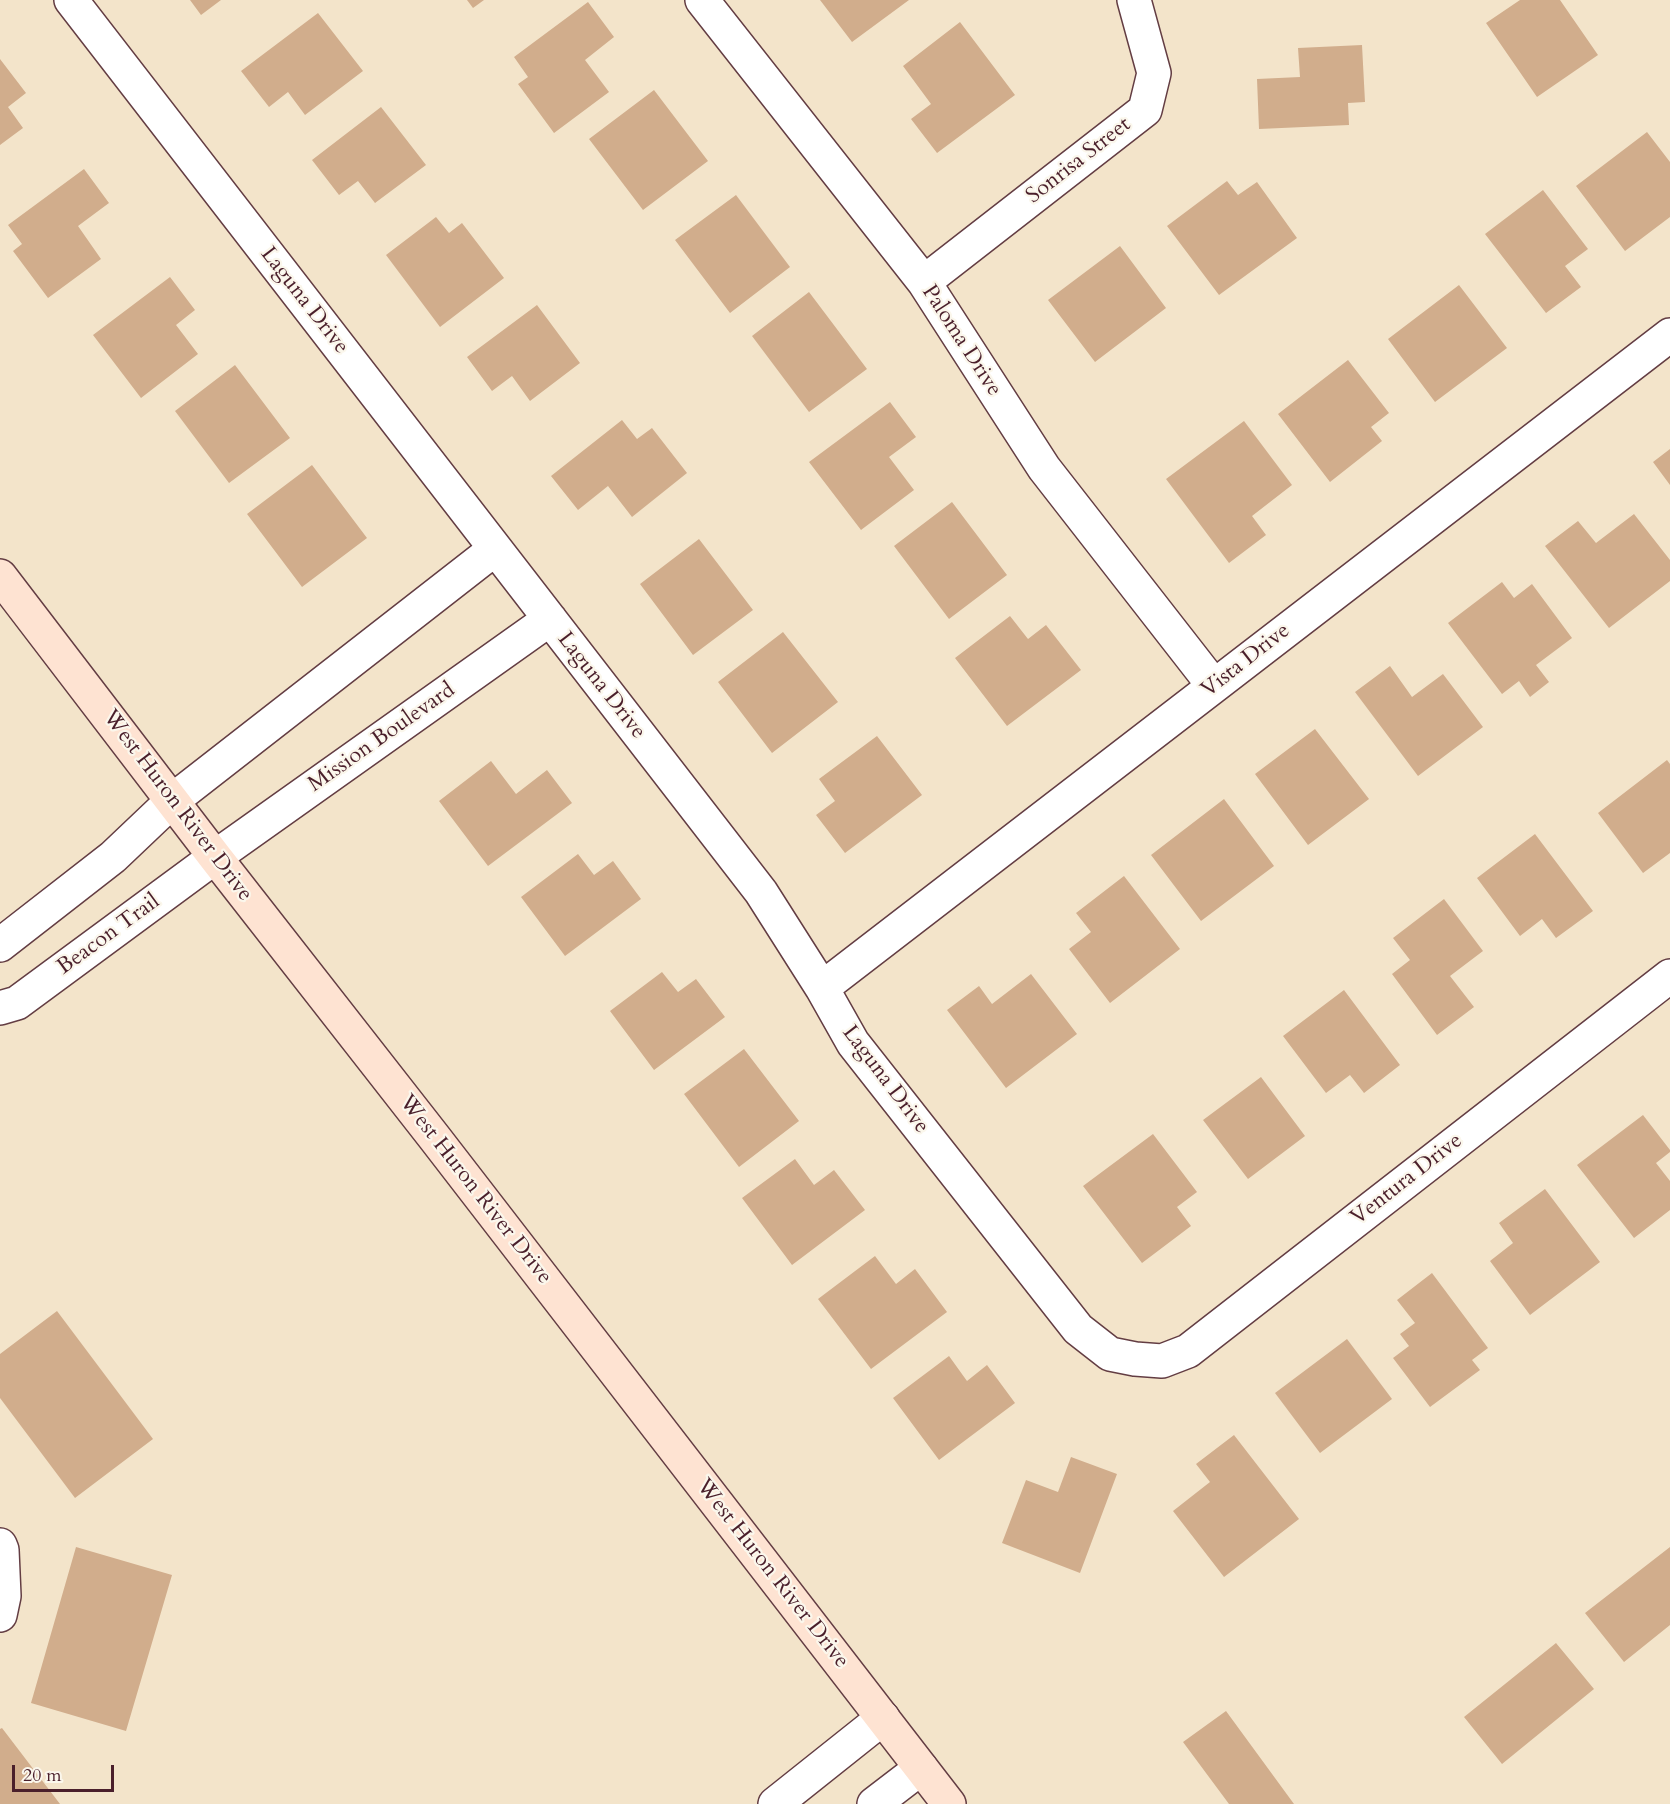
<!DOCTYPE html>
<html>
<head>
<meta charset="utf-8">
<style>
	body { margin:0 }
	#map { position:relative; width:1670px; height:1804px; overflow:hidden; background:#f3e4ca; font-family:Cardo,serif }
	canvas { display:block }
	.scale { position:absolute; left:12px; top:1765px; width:102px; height:27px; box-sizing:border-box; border:3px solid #4a1f2b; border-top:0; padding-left:8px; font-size:18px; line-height:21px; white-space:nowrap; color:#4a1f2b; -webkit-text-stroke:4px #fbf7ec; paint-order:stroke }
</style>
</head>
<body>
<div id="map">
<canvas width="1670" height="1804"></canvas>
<div class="scale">20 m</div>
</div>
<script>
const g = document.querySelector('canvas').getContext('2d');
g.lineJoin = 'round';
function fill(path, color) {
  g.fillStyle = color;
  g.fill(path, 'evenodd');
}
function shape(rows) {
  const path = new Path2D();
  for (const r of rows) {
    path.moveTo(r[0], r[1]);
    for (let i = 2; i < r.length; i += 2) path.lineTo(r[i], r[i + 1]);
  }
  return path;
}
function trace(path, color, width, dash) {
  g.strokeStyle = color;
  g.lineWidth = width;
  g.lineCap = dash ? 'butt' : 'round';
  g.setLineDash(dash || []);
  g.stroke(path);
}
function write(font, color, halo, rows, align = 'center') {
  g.font = font + ' Cardo,serif';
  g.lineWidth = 4.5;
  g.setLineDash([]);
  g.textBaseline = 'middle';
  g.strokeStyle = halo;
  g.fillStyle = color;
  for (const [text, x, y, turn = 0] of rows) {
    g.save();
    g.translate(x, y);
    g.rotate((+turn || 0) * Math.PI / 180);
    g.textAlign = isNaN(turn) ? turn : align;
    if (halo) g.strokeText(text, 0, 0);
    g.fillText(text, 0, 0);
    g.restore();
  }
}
fill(shape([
	[190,0,221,0,201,15],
	[467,0,484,0,473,8],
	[820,0,909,0,852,42],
	[1520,0,1560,0,1598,55,1537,97,1486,23],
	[588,2,614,37,585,60,609,92,554,133,518,84,528,77,514,57],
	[318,13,363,71,305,115,288,92,269,107,241,71],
	[960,22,1015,95,937,153,911,119,931,104,903,66],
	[1362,45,1365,102,1348,103,1349,125,1259,129,1257,79,1300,77,1298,48],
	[0,59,26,93,8,107,23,128,0,145],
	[654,90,708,161,643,210,589,139],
	[381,107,426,165,375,203,358,181,339,195,312,160],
	[1647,132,1670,162,1670,217,1625,251,1576,186],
	[84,169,109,203,78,226,101,259,48,298,13,251,22,244,8,225],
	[1227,181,1238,195,1257,182,1297,238,1219,295,1167,226],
	[1543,190,1588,249,1565,266,1581,287,1546,313,1485,234],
	[736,195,790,267,730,313,675,240],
	[436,217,449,233,462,223,504,278,440,327,386,255],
	[1120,246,1166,308,1095,362,1048,300],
	[170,277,195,310,176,325,198,354,141,398,93,335],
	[1459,285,1507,348,1435,402,1388,339],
	[809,292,867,369,809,412,752,336],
	[537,305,580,363,530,401,512,376,492,391,467,357],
	[1348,360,1389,413,1371,427,1382,441,1330,482,1278,414],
	[235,365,290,438,229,483,175,411],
	[890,402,916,437,889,457,914,490,861,530,809,462],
	[622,420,637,439,652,428,687,473,632,517,608,486,578,510,551,476],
	[1244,421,1292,485,1252,516,1266,535,1229,563,1166,479],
	[1670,449,1670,485,1653,462],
	[312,465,367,538,302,587,247,514],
	[952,502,1007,575,949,619,894,546],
	[1634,514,1670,560,1670,581,1609,628,1545,546,1578,521,1596,543],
	[699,539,753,610,693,655,640,584],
	[1502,582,1514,598,1532,584,1572,638,1536,665,1549,682,1530,697,1519,681,1502,694,1448,623],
	[1010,616,1028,639,1046,625,1081,670,1007,726,955,658],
	[783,632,838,702,772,753,718,682],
	[1390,666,1412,697,1443,674,1483,727,1418,776,1355,692],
	[1315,729,1369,799,1308,845,1255,774],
	[877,736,922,795,845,853,816,815,835,801,819,779],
	[1667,760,1670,764,1670,853,1643,873,1598,813],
	[491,761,516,794,547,770,572,803,488,866,439,801],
	[1224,799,1274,866,1201,921,1151,855],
	[1535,834,1593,911,1556,938,1542,919,1520,936,1477,878],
	[578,854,594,875,613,861,641,899,565,956,521,897],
	[1124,876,1180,949,1110,1003,1069,949,1091,932,1076,913],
	[1444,899,1483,951,1450,976,1474,1007,1437,1035,1392,974,1410,960,1393,938],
	[662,972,678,992,696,979,725,1017,654,1070,610,1011],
	[1031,974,1077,1034,1006,1088,947,1010,979,986,992,1004],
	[1344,990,1400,1065,1364,1093,1350,1075,1326,1093,1283,1036],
	[744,1049,799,1121,739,1167,684,1094],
	[1261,1077,1305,1136,1248,1179,1203,1120],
	[1643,1115,1670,1150,1670,1152,1656,1163,1670,1181,1670,1210,1634,1238,1577,1165],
	[1153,1134,1197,1192,1177,1207,1191,1226,1142,1263,1083,1186],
	[795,1159,814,1185,834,1170,865,1210,792,1265,742,1198],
	[1545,1189,1600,1262,1530,1315,1490,1261,1513,1243,1499,1223],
	[875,1256,896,1284,915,1269,947,1312,871,1369,818,1299],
	[1432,1273,1488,1348,1472,1360,1480,1370,1430,1407,1393,1358,1409,1346,1400,1334,1415,1323,1397,1300],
	[57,1311,153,1439,75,1498,0,1398,0,1354],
	[1347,1339,1392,1399,1320,1453,1275,1393],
	[949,1356,967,1381,987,1365,1015,1403,939,1460,893,1398],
	[1234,1435,1299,1519,1224,1577,1173,1511,1210,1482,1196,1464],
	[1071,1457,1117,1474,1080,1573,1002,1543,1026,1480,1058,1492],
	[76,1547,172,1575,126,1731,31,1703],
	[1670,1547,1670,1625,1624,1662,1585,1613],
	[1556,1643,1594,1689,1502,1764,1464,1717],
	[1226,1711,1294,1804,1229,1804,1183,1742],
	[2,1728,60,1804,0,1804,0,1729]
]), '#d1ad8c');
const street = shape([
	[71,0,761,892,822,988,853,1043,1078,1329,1110,1354,1135,1359,1162,1361,1188,1351,1670,976],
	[702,0,924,282,1044,468,1214,686],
	[924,282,1145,110,1154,73,1134,0],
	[0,945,113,857,173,800,495,549],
	[822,988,1670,335],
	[0,1008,17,1003,215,857,550,619],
	[0,1545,2,1550,4,1596,0,1615],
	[775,1804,883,1718],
	[874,1804,921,1768]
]);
const secondary = shape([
	[0,576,215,857,434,1137,949,1804]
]);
trace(street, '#633d43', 36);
trace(secondary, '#633d43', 36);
trace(street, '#fff', 33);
trace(secondary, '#fee3d2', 33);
write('22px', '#4a1f2b', '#fbf7ec', [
	["Sonrisa Street",1079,161,-38],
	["Laguna Drive",304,301,52],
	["Paloma Drive",961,341,57],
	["Vista Drive",1246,661,-38],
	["Laguna Drive",601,686,52],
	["Mission Boulevard",382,738,-35],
	["West Huron River Drive",177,806,53],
	["Beacon Trail",109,935,-36],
	["Laguna Drive",885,1080,53],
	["Ventura Drive",1407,1180,-38],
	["West Huron River Drive",475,1190,52],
	["West Huron River Drive",772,1574,52]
]);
</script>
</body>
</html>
